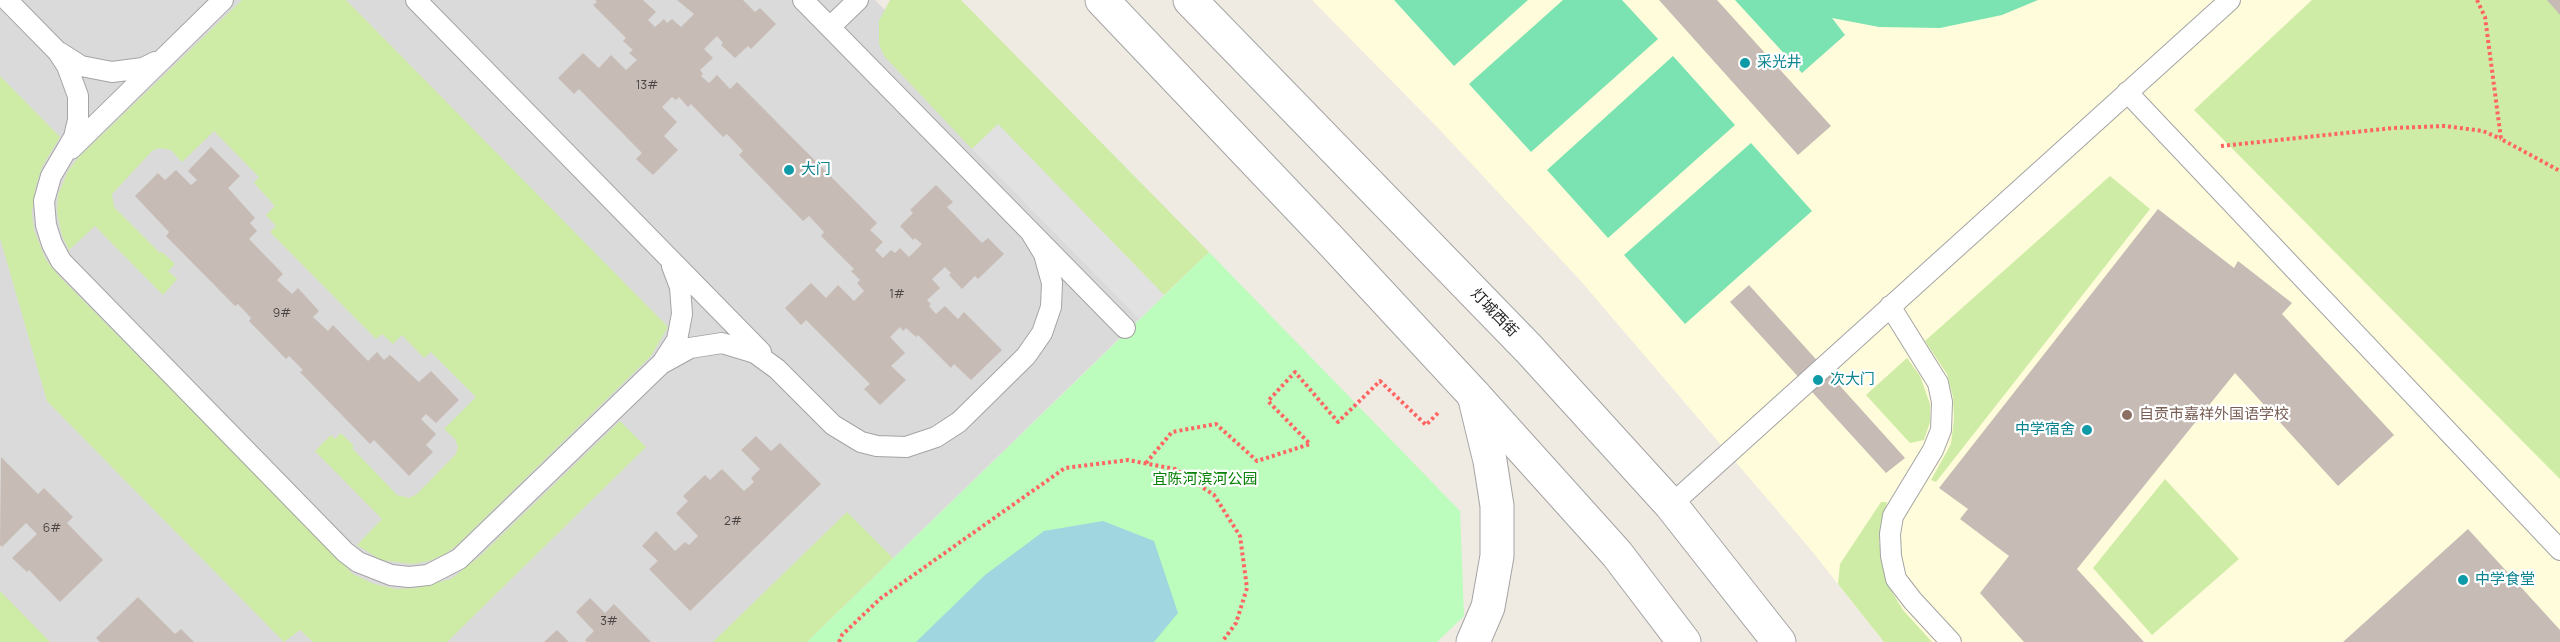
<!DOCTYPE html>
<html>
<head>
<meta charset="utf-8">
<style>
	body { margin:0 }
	canvas { display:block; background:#efeae2 }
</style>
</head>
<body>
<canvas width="2560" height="642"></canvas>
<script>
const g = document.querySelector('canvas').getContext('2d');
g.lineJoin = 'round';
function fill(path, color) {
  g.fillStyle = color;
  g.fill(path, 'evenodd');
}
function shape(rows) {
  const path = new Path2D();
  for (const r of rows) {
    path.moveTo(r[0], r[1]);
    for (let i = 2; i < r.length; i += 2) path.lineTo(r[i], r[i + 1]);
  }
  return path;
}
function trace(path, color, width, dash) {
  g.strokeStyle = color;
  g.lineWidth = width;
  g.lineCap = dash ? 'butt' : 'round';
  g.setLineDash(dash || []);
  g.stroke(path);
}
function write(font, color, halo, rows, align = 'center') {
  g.font = font + ' Manrope,"Noto Sans SC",sans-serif';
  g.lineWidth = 4.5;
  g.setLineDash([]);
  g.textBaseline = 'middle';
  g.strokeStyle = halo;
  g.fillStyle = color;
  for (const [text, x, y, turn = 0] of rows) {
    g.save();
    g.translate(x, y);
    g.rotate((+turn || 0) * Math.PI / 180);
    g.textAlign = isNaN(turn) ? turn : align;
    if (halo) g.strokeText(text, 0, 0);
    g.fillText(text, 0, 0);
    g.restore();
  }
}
fill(shape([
	[0,0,875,0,1164,295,807,642,0,642]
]), '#dbdada');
fill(shape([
	[1312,0,2560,0,2560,642,1884,642,1811,550,1579,279,1438,128]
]), '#fffcdb');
fill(shape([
	[242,0,346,0,668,327,651,356,457,545,445,554,429,561,412,564,381,560,357,545,382,519,315,451,331,435,335,439,341,433,354,446,352,448,397,495,409,498,417,494,456,454,458,447,455,439,444,429,476,397,431,352,424,358,402,335,393,344,382,334,376,339,270,232,276,226,266,215,275,206,254,183,259,177,214,131,182,162,171,150,159,148,152,151,112,194,114,207,160,253,162,252,175,264,168,271,177,279,163,295,95,226,69,250,62,236,57,212,58,195,68,171,78,158],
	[890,0,961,0,1209,252,1164,295,998,125,972,149,884,56,879,44,879,21],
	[2312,0,2551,0,2560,10,2560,479,2194,110],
	[0,76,60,137,42,167,35,189,32,213,34,230,46,260,58,275,353,574,374,584,396,589,416,588,451,579,479,557,620,421,646,447,447,642,313,642,300,630,284,642,47,401,0,238],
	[2110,176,2150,209,1936,482,1931,480,1951,444,1954,419,1953,397,1947,374,1925,341],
	[1907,358,1920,376,1930,404,1930,422,1924,440,1910,443,1866,395],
	[2165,479,2239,559,2152,635,2093,568],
	[1881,502,1887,502,1879,541,1886,582,1903,610,1932,642,1884,642,1838,584,1840,564],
	[847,512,893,558,807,642,713,642],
	[0,591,50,642,0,642]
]), '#ceeca5');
fill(shape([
	[1209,252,1460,511,1464,616,1437,642,807,642]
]), '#bcfcbc');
fill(shape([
	[1394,0,1528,0,1454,66],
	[1563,0,1622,0,1658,39,1531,152,1469,84],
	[1735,0,2038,0,2002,15,1940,28,1879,27,1832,18,1845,35,1802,73],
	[1673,56,1735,125,1608,238,1547,170],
	[1751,143,1812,211,1685,324,1624,255]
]), '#7be3b2');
fill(shape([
	[998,124,1164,295,1139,319,972,149]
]), '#e1e1e1');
fill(shape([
	[1103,521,1154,541,1178,613,1154,642,916,642,985,575,1044,531]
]), '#a0d6df');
fill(shape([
	[595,0,643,0,656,12,648,20,655,27,664,19,667,23,672,19,681,27,694,14,677,0,743,0,755,12,760,8,776,24,751,49,748,46,735,58,721,45,723,43,717,36,704,49,713,58,700,70,703,74,701,76,709,83,717,75,730,89,737,82,877,223,870,230,883,242,875,250,883,258,891,250,895,253,900,248,909,257,922,244,915,238,913,240,900,226,913,213,910,210,936,185,953,202,947,207,982,243,988,238,1004,254,978,279,975,276,962,289,949,275,951,273,945,267,932,279,940,288,927,300,931,304,929,306,936,314,945,306,958,319,964,312,1002,350,971,380,954,364,951,368,918,335,916,337,906,328,903,331,900,327,890,337,905,353,891,366,906,380,880,405,864,389,870,384,806,320,801,325,785,308,811,283,826,298,838,285,854,301,864,291,857,283,860,280,851,271,854,269,821,236,824,232,809,216,803,221,739,155,743,151,727,134,723,137,691,104,688,107,679,97,676,100,672,97,662,107,677,122,664,136,678,150,653,175,636,159,642,153,579,89,574,94,558,78,583,53,599,68,611,55,626,70,637,60,629,53,633,50,623,41,626,38,593,5,597,2],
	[1659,0,1717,0,1831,126,1798,155],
	[2547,0,2560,0,2560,15],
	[211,147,240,176,228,188,255,218,250,223,257,231,249,239,283,274,277,280,292,294,298,288,319,311,313,317,328,331,333,325,368,361,377,352,384,360,390,355,419,382,431,371,459,400,436,423,426,414,421,419,436,434,426,445,433,452,409,476,374,440,370,444,300,372,303,370,289,356,286,359,249,321,251,318,238,304,235,306,166,236,169,232,135,196,158,173,165,180,176,170,191,185,197,180,188,171],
	[2158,209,2234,268,2238,261,2292,303,2282,314,2394,435,2338,486,2235,373,2077,569,2144,642,2024,642,1980,593,2009,556,1960,519,1968,509,1939,488],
	[1749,285,1905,458,1886,473,1730,302],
	[756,436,771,451,780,443,821,484,690,611,649,569,658,561,642,546,656,531,675,551,685,542,689,545,698,536,676,513,688,501,683,496,705,475,710,480,722,469,744,491,754,482,751,478,760,469,741,450],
	[1,457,38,494,44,488,73,517,67,523,103,560,60,602,29,570,27,572,12,558,37,534,26,523,2,547,0,545],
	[2468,529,2560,630,2560,642,2343,642],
	[138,597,175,634,181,629,194,642,100,642,96,638],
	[590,598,605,613,614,604,651,642,587,642,585,640,594,631,576,612],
	[557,630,569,642,544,642]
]), '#c7bbb5');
const service = shape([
	[7,0,58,52,67,66,78,96,78,120,74,137,51,176,44,201,46,225,52,244,61,261,345,552,358,562,391,575,409,577,428,575,459,559,661,364,690,348,722,343,755,353,777,369,833,425,861,442,877,446,906,447,936,437,959,422,1026,356,1042,333,1051,307,1052,283,1044,254,1030,231],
	[416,0,761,352],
	[803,0,1125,328],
	[830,27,858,0],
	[59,52,81,66,112,72,143,68,155,62],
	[2127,92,2560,550],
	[71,149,223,0],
	[1890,306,1938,383,1942,402,1941,430,1933,450,1893,516,1890,534,1891,556,1896,579,1913,601,1951,642],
	[664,360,677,340,682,314,680,287,672,266],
	[1671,505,2230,0]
]);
const minor = shape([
	[1473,642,1488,607,1497,556,1497,506,1490,461,1474,395]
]);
const tertiary = shape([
	[1102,0,1332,242,1474,395,1617,554,1684,642],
	[1190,0,1529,349,1671,505,1779,642]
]);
trace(service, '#a4a4a4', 22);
trace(minor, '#a4a4a4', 35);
trace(tertiary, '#a4a4a4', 35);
trace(shape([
	[2477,0,2485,17,2501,139,2560,171],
	[2221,146,2393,128,2445,126,2483,131,2501,139],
	[1146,463,1172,432,1216,424,1257,461,1310,444,1268,401,1295,372,1338,422,1380,381,1426,425,1440,411],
	[839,642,842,635,881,598,1065,468,1128,460,1175,469,1214,495,1240,536,1247,588,1236,623,1222,642]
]), '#ff6663', 4, [3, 3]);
trace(service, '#fff', 20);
trace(minor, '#fff', 33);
trace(tertiary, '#fff', 33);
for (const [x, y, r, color] of [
	[1745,63,6,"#0f9aa8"],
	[789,170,6,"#0f9aa8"],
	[1818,380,6,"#0f9aa8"],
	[2127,415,6,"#8d6e63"],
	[2087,430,6,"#0f9aa8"],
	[2463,580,6,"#0f9aa8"]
]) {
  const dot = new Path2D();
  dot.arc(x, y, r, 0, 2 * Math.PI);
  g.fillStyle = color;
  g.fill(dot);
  trace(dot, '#fff', 2);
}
write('12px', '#484443', null, [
	["13#",647,86],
	["1#",897,295],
	["9#",282,314],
	["2#",733,522],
	["6#",52,529],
	["3#",609,622]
]);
write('15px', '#0d838f', '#fff', [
	["采光井",1757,63],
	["大门",801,170],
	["次大门",1830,380],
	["中学宿舍",2075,430,"right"],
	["中学食堂",2475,580]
], 'left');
write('15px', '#1d1d1d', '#fff', [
	["灯城西街",1494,313,46]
]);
write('15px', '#785e54', '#fff', [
	["自贡市嘉祥外国语学校",2139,415]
], 'left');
write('15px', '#068105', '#fff', [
	["宜陈河滨河公园",1205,480]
]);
</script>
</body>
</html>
